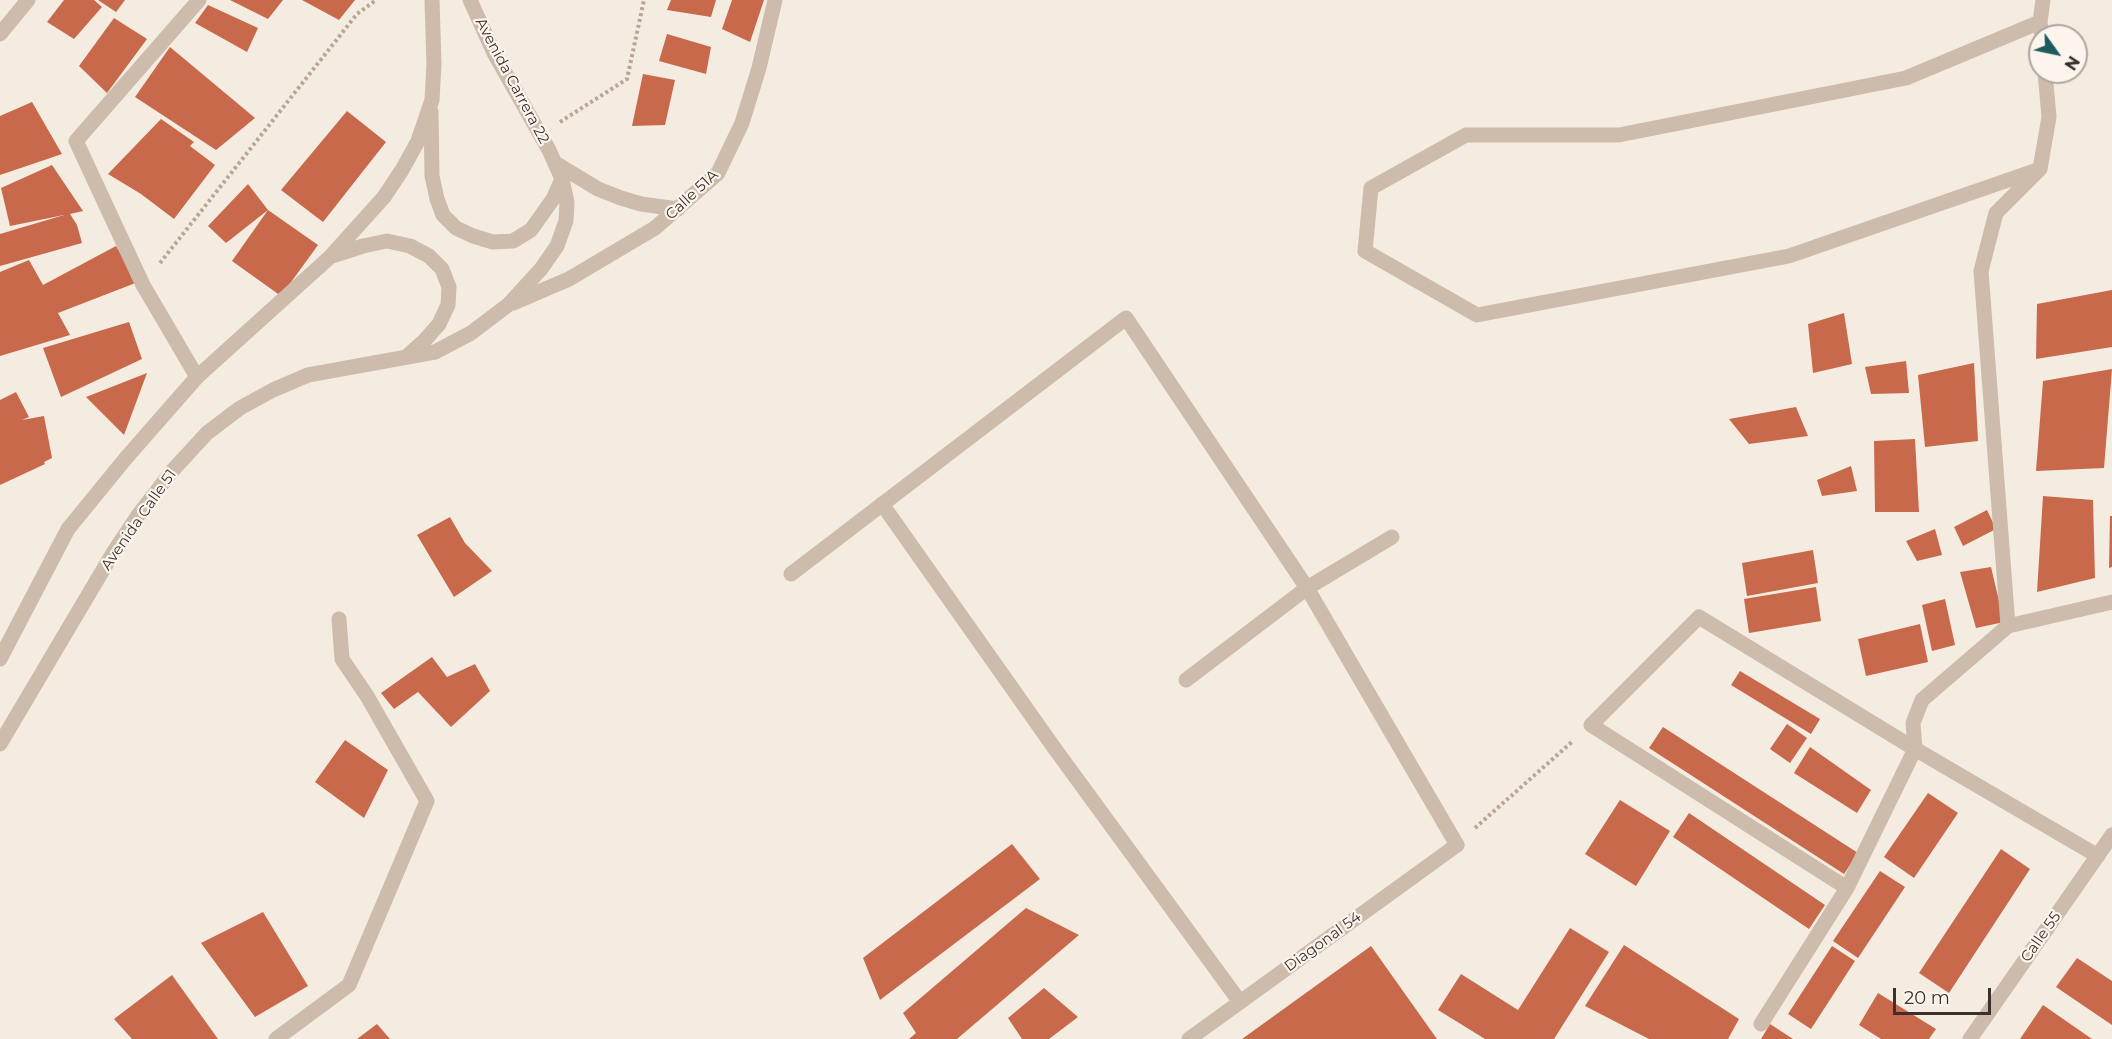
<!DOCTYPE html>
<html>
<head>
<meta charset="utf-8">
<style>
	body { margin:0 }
	#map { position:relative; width:2112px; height:1039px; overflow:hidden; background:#f4ebe1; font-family:Montserrat,sans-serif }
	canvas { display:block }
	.north { position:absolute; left:2028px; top:24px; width:60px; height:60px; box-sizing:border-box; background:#fbf5ee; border:2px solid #aea6a0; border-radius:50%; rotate:123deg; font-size:16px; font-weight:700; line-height:24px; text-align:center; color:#3b302b }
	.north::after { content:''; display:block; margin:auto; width:21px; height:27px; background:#1f5a5e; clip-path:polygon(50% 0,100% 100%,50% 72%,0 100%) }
	.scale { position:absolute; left:1893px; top:988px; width:98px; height:27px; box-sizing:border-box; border:3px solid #3b302b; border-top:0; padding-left:8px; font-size:18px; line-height:21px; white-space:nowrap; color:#3b302b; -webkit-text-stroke:4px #fbf5ee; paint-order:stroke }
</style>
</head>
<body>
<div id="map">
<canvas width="2112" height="1039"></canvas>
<div class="north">N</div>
<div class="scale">20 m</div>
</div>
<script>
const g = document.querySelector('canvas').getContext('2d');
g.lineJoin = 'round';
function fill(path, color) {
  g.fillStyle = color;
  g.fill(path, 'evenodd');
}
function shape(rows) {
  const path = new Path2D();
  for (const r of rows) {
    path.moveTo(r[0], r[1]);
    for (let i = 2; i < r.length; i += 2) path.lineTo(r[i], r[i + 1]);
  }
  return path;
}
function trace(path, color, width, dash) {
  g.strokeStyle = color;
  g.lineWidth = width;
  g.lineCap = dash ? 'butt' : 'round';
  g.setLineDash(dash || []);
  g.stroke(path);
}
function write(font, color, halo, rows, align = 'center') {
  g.font = font + ' Montserrat,sans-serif';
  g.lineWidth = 4.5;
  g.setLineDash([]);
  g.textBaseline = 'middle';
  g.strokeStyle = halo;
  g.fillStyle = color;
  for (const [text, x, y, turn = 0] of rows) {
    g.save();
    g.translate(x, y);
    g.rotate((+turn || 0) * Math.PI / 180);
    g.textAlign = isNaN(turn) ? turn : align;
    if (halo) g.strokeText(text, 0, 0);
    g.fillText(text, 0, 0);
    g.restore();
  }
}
fill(shape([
	[64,0,94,0,102,7,74,39,47,22],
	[98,0,125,0,116,12],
	[230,0,283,0,268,19],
	[302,0,355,0,339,20],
	[671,0,716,0,711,17,667,10],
	[732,0,764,0,750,42,722,29],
	[208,5,258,28,247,52,195,23],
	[114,18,147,39,107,93,79,66],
	[667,34,711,47,706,74,659,61],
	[170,47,255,118,216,150,135,97],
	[643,74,675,80,665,125,632,126],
	[32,102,62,154,0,175,0,116],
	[347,111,386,142,323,222,281,190],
	[161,119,194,142,190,146,215,165,174,219,141,194,108,174],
	[52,165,83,211,70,214,77,225,82,243,0,266,0,234,64,215,10,226,1,188],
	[248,184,268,210,226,243,208,226],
	[268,210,318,245,281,296,232,261],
	[116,246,138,282,58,313,70,335,0,356,0,272,29,260,43,285],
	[2112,290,2112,347,2036,359,2037,304],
	[1844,313,1852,364,1813,373,1808,324],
	[129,322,142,359,61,397,43,348],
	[1906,361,1909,393,1871,394,1865,367],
	[1974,363,1978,441,1925,447,1918,375],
	[2112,369,2104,468,2036,471,2043,381],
	[147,373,124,435,86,397],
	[16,392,29,417,22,420,44,416,52,458,44,462,45,464,0,485,0,400],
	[1796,407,1808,436,1749,444,1729,419],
	[1915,439,1919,512,1875,512,1874,441],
	[1851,466,1857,491,1822,496,1817,480],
	[2043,496,2093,500,2095,578,2037,592],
	[1987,510,1996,529,1963,546,1954,527],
	[2110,516,2112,516,2112,567,2109,568],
	[450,517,465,543,492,571,454,597,417,535],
	[1935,529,1942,555,1917,561,1906,541],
	[1813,550,1818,583,1747,596,1742,563],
	[1991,567,2004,622,1976,628,1960,572],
	[1816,587,1821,621,1749,633,1744,599],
	[1945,599,1955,645,1932,651,1922,605],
	[1920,624,1928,662,1866,676,1858,639],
	[432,657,447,677,475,664,490,691,451,727,418,692,394,709,381,693],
	[1740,671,1820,719,1811,734,1731,685],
	[1787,724,1807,738,1790,763,1770,749],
	[1663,727,1858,853,1844,874,1649,748],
	[345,740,388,770,364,818,315,782],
	[1810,747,1871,790,1857,813,1794,773],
	[1928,793,1958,813,1914,878,1884,857],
	[1620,800,1670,831,1636,886,1585,854],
	[1689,813,1825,905,1809,929,1673,837],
	[1012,844,1040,879,880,1000,863,958],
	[2001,849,2030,869,1949,993,1919,973],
	[1880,871,1905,887,1858,958,1833,941],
	[1026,908,1079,935,957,1039,909,1039,916,1033,903,1013],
	[263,912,308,986,255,1017,201,943],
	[1570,928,1609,952,1554,1039,1485,1039,1438,1010,1461,974,1518,1010],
	[1624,945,1739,1019,1728,1039,1649,1039,1585,1006],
	[1371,946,1437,1039,1242,1039],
	[1832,946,1855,961,1811,1029,1788,1014],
	[2077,958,2112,981,2112,1025,2056,987],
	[172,975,218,1039,132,1039,114,1019],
	[1044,988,1078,1017,1049,1039,1022,1039,1008,1018],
	[1878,993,1936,1029,1929,1039,1881,1039,1859,1025],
	[2043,1005,2092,1039,2020,1039],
	[377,1024,390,1039,357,1039],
	[1770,1024,1793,1039,1761,1039]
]), '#c8694b');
trace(shape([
	[560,122,627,79,644,0],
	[160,263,357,14,376,0],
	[1475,828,1573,741]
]), '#b9a596', 4, [3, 3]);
trace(shape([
	[882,504,1055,749,1240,1002],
	[791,574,1126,318,1307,588,1457,845],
	[1186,680,1307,588,1392,537]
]), '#cdbbac', 15);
trace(shape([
	[0,34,28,0],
	[2042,36,2040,22,2043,0],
	[431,112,432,176,437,199,443,215,456,228,473,236,493,242,513,241,531,230,553,199,562,179],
	[555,163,598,189,621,198,641,204,678,209],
	[2040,169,1789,256,1477,315,1365,251,1371,188,1466,135,1619,135,1906,78,2040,22],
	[332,256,363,246,387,241,410,246,429,256,442,269,449,287,448,305,439,324,425,340,406,357],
	[513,303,569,279,655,228,718,173,742,123,759,68,775,0],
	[197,377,143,285,76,141,199,0],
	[2008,626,1981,271,1996,213,2040,169,2049,117,2045,72],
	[0,659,68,529,126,458,197,377,330,257,384,197,402,170,418,141,432,100,434,64,432,0],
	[0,744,113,553,139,514,173,470,207,433,240,408,273,390,308,375,435,352,471,333,508,305,541,269,557,246,566,221,567,202,562,179,549,150,494,53,470,0],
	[1847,888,1591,725,1699,617,1915,749,2098,856],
	[1761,1024,1847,888,1915,749,1913,723,1922,700,2008,626,2112,602],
	[276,1039,349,985,427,801,367,696,342,659,339,619],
	[1189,1039,1457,845],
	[1970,1039,2112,835]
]), '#cdbbac', 15);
write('15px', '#3b302b', '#fbf5ee', [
	["Avenida Carrera 22",512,81,62],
	["Calle 51A",692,195,-43],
	["Avenida Calle 51",139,520,-55],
	["Calle 55",2041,937,-55],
	["Diagonal 54",1323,942,-36]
]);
</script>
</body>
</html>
